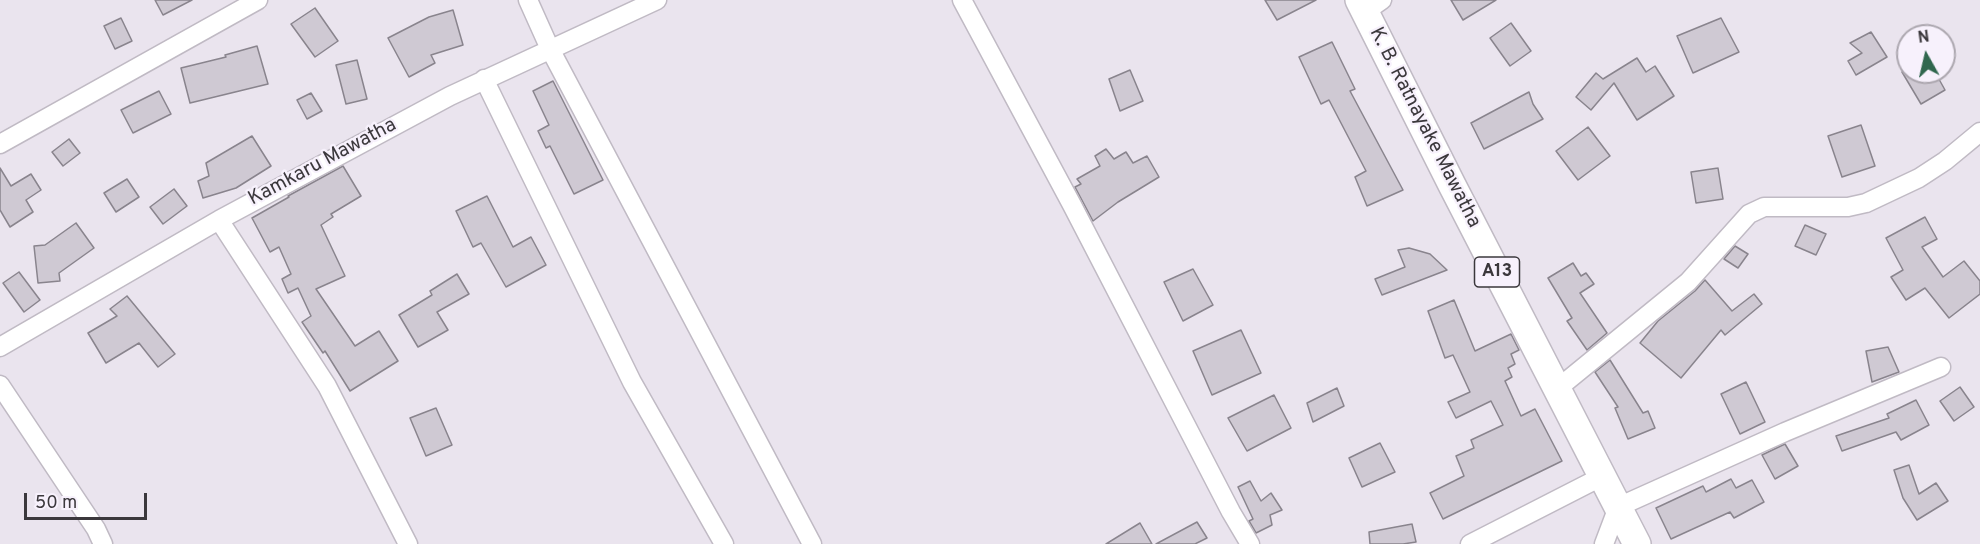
<!DOCTYPE html>
<html>
<head>
<meta charset="utf-8">
<style>
	body { margin:0 }
	#map { position:relative; width:1980px; height:544px; overflow:hidden; background:#eae4ee; font-family:Overpass,sans-serif }
	canvas { display:block }
	.north { position:absolute; left:1896px; top:24px; width:60px; height:60px; box-sizing:border-box; background:#f7f1fc; border:2px solid #aca7af; border-radius:50%; rotate:352deg; font-size:16px; font-weight:700; line-height:24px; text-align:center; color:#3b383c }
	.north::after { content:''; display:block; margin:auto; width:21px; height:27px; background:#30674e; clip-path:polygon(50% 0,100% 100%,50% 72%,0 100%) }
	.scale { position:absolute; left:24px; top:493px; width:123px; height:27px; box-sizing:border-box; border:3px solid #3b383c; border-top:0; padding-left:8px; font-size:18px; line-height:21px; white-space:nowrap; color:#3b383c; -webkit-text-stroke:4px #f7f1fc; paint-order:stroke }
</style>
</head>
<body>
<div id="map">
<canvas width="1980" height="544"></canvas>
<div class="north">N</div>
<div class="scale">50 m</div>
</div>
<script>
const g = document.querySelector('canvas').getContext('2d');
g.lineJoin = 'round';
function fill(path, color) {
  g.fillStyle = color;
  g.fill(path, 'evenodd');
}
function shape(rows) {
  const path = new Path2D();
  for (const r of rows) {
    path.moveTo(r[0], r[1]);
    for (let i = 2; i < r.length; i += 2) path.lineTo(r[i], r[i + 1]);
  }
  return path;
}
function trace(path, color, width, dash) {
  g.strokeStyle = color;
  g.lineWidth = width;
  g.lineCap = dash ? 'butt' : 'round';
  g.setLineDash(dash || []);
  g.stroke(path);
}
function write(font, color, halo, rows, align = 'center') {
  g.font = font + ' Overpass,sans-serif';
  g.lineWidth = 4.5;
  g.setLineDash([]);
  g.textBaseline = 'middle';
  g.strokeStyle = halo;
  g.fillStyle = color;
  for (const [text, x, y, turn = 0] of rows) {
    g.save();
    g.translate(x, y);
    g.rotate((+turn || 0) * Math.PI / 180);
    g.textAlign = isNaN(turn) ? turn : align;
    if (halo) g.strokeText(text, 0, 0);
    g.fillText(text, 0, 0);
    g.restore();
  }
}
const building = shape([
	[155,0,192,0,163,15,155,0],
	[1265,0,1316,0,1277,20,1265,0],
	[1451,0,1496,0,1463,20,1451,0],
	[315,8,338,41,315,57,291,24,315,8],
	[453,10,463,45,431,55,435,63,409,77,388,38,429,17,453,10],
	[121,18,132,41,115,49,104,26,121,18],
	[1721,18,1739,52,1693,73,1677,36,1721,18],
	[1511,23,1531,51,1510,66,1490,38,1511,23],
	[1871,32,1887,57,1856,75,1848,61,1862,53,1850,43,1871,32],
	[1332,42,1355,89,1350,91,1403,190,1367,206,1355,177,1366,171,1329,100,1321,104,1299,57,1332,42],
	[257,46,268,84,190,103,181,68,226,57,225,55,257,46],
	[1637,58,1646,72,1655,66,1674,96,1637,120,1614,83,1591,110,1576,97,1596,73,1603,79,1637,58],
	[357,60,367,99,346,104,336,65,357,60],
	[1130,70,1143,101,1120,111,1109,79,1130,70],
	[1902,72,1935,72,1945,90,1921,104,1902,72],
	[553,81,603,180,574,194,550,146,546,148,538,131,549,125,533,91,553,81],
	[159,91,171,114,133,133,121,110,159,91],
	[1529,92,1533,104,1543,119,1484,149,1471,123,1529,92],
	[311,93,322,111,307,119,297,100,311,93],
	[1861,125,1875,166,1842,177,1828,136,1861,125],
	[1588,127,1610,156,1578,180,1556,151,1588,127],
	[252,136,271,166,236,188,203,198,198,181,209,176,206,163,252,136],
	[69,139,80,153,63,166,52,152,69,139],
	[1106,149,1114,159,1126,152,1133,163,1147,156,1159,177,1118,202,1093,221,1075,187,1081,184,1077,179,1100,166,1095,156,1106,149],
	[343,166,361,196,331,214,333,217,321,225,345,276,316,289,355,346,379,331,398,361,350,391,325,351,323,353,302,322,311,316,298,288,288,293,282,279,291,274,279,247,270,252,252,218,289,197,288,196,343,166],
	[0,168,11,186,31,174,41,190,26,200,33,212,10,227,0,210,0,168],
	[1718,168,1723,199,1696,203,1691,172,1718,168],
	[127,179,139,197,116,212,104,193,127,179],
	[174,189,187,206,163,224,150,207,174,189],
	[487,196,513,247,531,237,546,265,506,287,481,243,473,247,456,211,487,196],
	[1925,217,1937,239,1922,247,1943,277,1964,261,1980,281,1980,294,1949,318,1925,288,1906,300,1891,277,1903,270,1886,238,1925,217],
	[76,223,94,248,59,273,60,281,38,283,34,246,45,245,76,223],
	[1805,225,1826,234,1816,255,1795,246,1805,225],
	[1735,246,1748,254,1738,268,1724,259,1735,246],
	[1409,248,1430,254,1447,270,1382,295,1375,279,1405,267,1398,250,1409,248],
	[1573,263,1581,276,1586,273,1594,284,1580,293,1607,333,1587,350,1567,321,1572,318,1548,278,1573,263],
	[1193,269,1213,305,1183,321,1164,282,1193,269],
	[19,272,40,300,24,312,3,283,19,272],
	[457,274,469,294,437,312,448,330,418,347,399,315,432,295,430,291,457,274],
	[1705,280,1732,311,1754,294,1762,304,1725,335,1721,330,1681,378,1640,343,1658,321,1695,291,1705,280],
	[127,296,175,354,158,367,139,343,106,363,88,333,117,316,110,309,127,296],
	[1454,300,1475,351,1511,334,1519,350,1511,354,1515,364,1508,368,1512,377,1505,381,1521,416,1535,409,1562,461,1443,519,1430,493,1464,476,1456,456,1474,448,1471,440,1503,425,1491,401,1456,418,1448,402,1470,392,1453,355,1445,358,1428,311,1454,300],
	[1241,330,1261,373,1212,395,1193,351,1241,330],
	[1888,347,1899,372,1872,382,1866,351,1888,347],
	[1610,360,1643,413,1648,411,1655,428,1628,439,1615,408,1618,407,1595,372,1610,360],
	[1746,382,1765,422,1740,434,1721,394,1746,382],
	[1960,387,1974,407,1954,421,1940,401,1960,387],
	[1337,388,1344,406,1313,422,1307,403,1337,388],
	[1274,395,1291,428,1247,451,1228,418,1274,395],
	[1916,400,1929,425,1901,440,1896,432,1842,451,1836,436,1889,418,1887,414,1916,400],
	[436,408,452,445,426,456,410,418,436,408],
	[1380,443,1395,472,1362,487,1349,458,1380,443],
	[1785,444,1798,466,1775,479,1762,455,1785,444],
	[1909,465,1919,494,1936,483,1948,501,1917,520,1903,498,1894,470,1909,465],
	[1731,479,1736,488,1752,480,1764,502,1734,518,1730,512,1671,539,1656,508,1703,486,1706,492,1731,479],
	[1250,481,1261,501,1271,493,1282,510,1270,515,1272,525,1256,533,1249,521,1253,519,1238,487,1250,481],
	[1197,522,1207,538,1195,544,1156,544,1197,522],
	[1140,523,1152,544,1106,544,1140,523],
	[1412,524,1416,542,1403,544,1370,544,1369,532,1412,524]
]);
fill(building, '#cfc9d3');
trace(building, '#89848d', 1.5);
const minor = shape([
	[528,0,550,49,812,544],
	[962,0,1072,205,1231,512,1250,544],
	[1365,12,1382,0],
	[484,79,632,382,724,544],
	[0,144,258,0],
	[219,220,327,386,408,544],
	[0,347,219,220,450,96,657,0],
	[0,385,96,529,103,544],
	[1557,389,1688,282,1749,214,1764,207,1848,207,1866,203,1919,178,1945,161,1980,132],
	[1470,544,1603,476],
	[1604,544,1618,507,1785,432,1941,367]
]);
const highway = shape([
	[1359,0,1452,185,1637,544]
]);
trace(minor, '#c0bac4', 21);
trace(highway, '#c0bac4', 30);
trace(minor, '#fff', 18);
trace(highway, '#fff', 27);
for (const [x, y, w] of [
	[1497,272,45]
]) {
  const box = new Path2D();
  box.roundRect(x - w / 2, y - 15, w, 30, 4.5);
  g.fillStyle = '#f7f1fc';
  g.fill(box);
  trace(box, '#3b383c', 1.5);
}
write('bold 18px', '#3b383c', null, [
	["A13",1497,272]
]);
write('20px', '#3b383c', '#f7f1fc', [
	["K. B. Ratnayake Mawatha",1424,128,63],
	["Kamkaru Mawatha",323,163,-28]
]);
</script>
</body>
</html>
